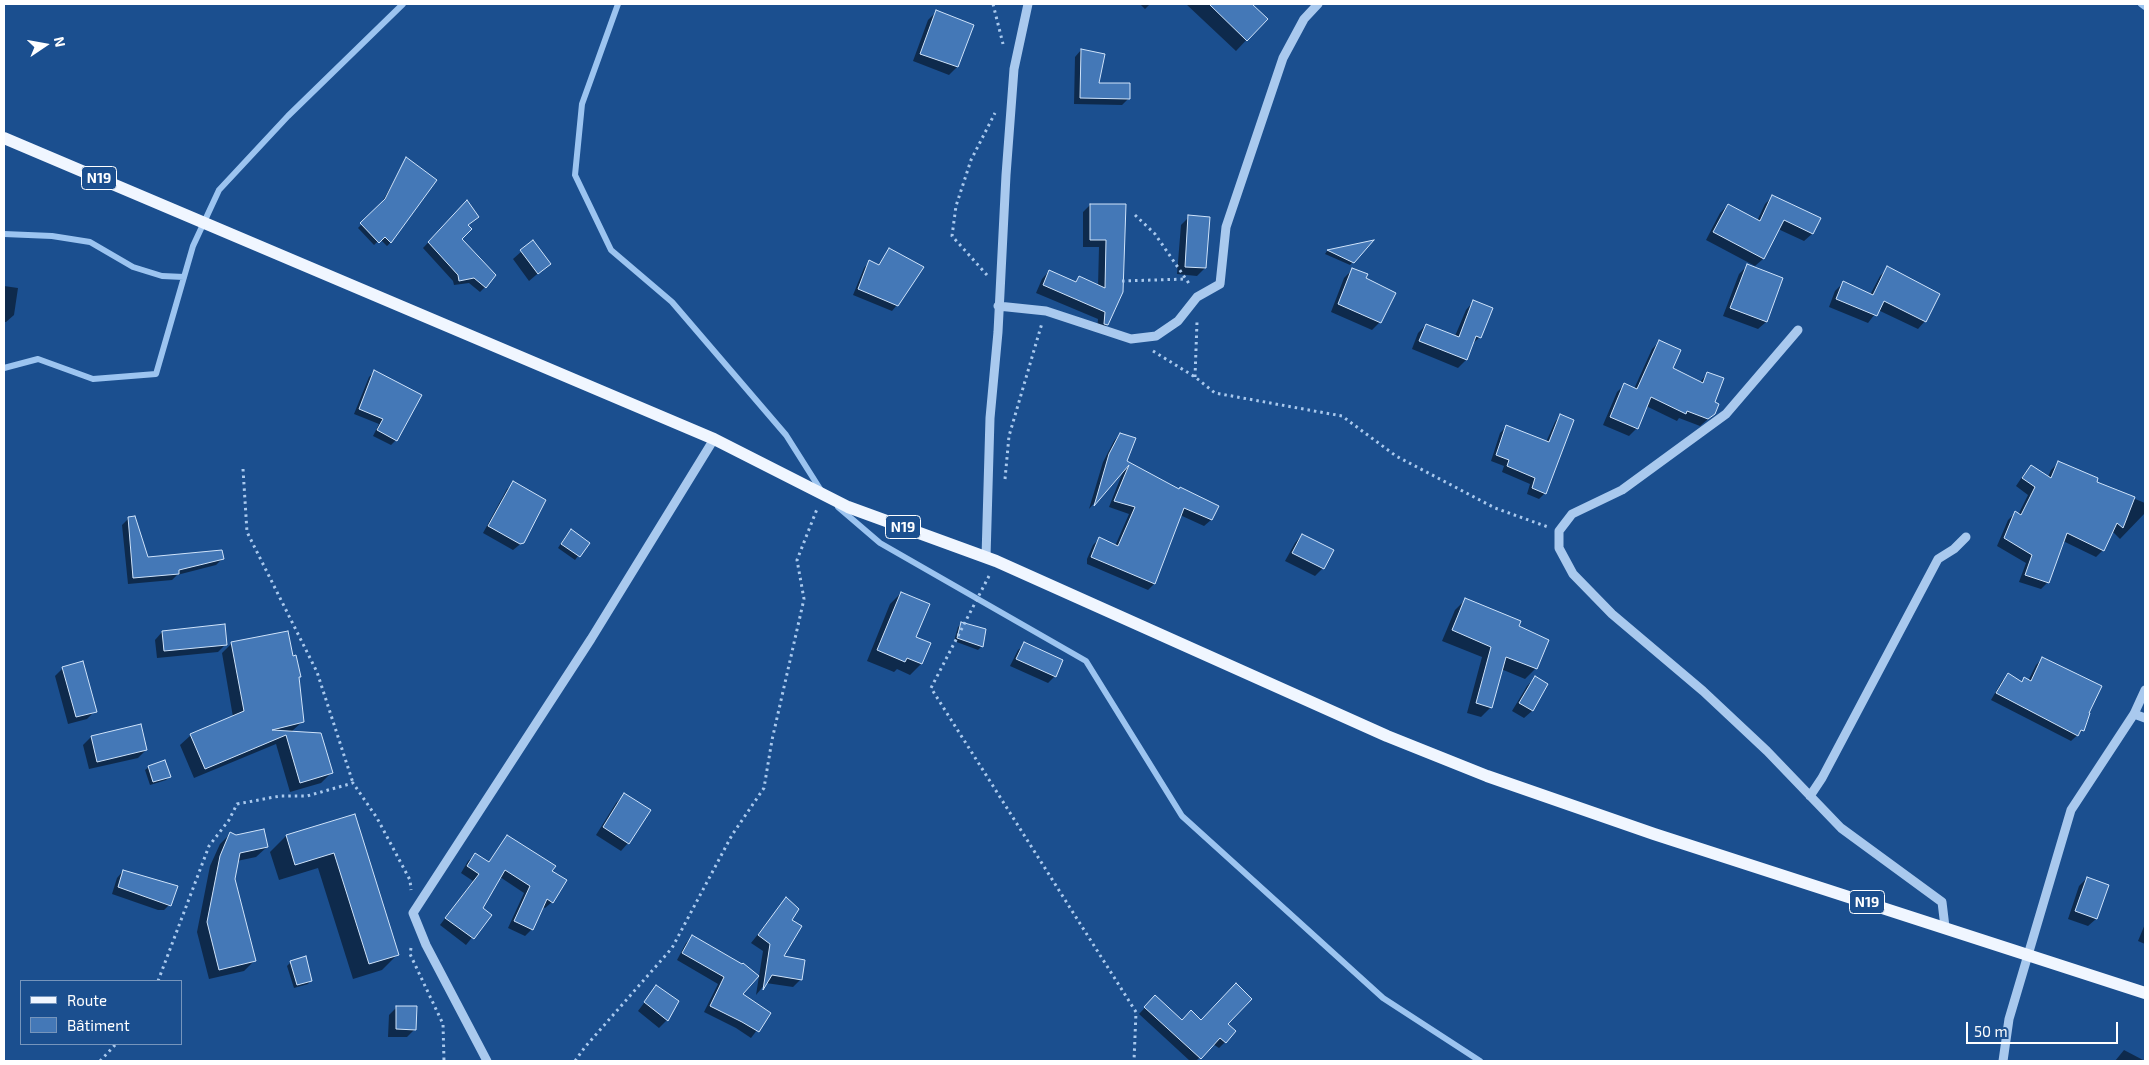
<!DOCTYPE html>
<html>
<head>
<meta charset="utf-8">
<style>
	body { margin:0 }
	#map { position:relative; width:2149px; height:1065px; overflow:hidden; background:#1b4f8f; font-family:"Exo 2",sans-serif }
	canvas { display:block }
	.frame { position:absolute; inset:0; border:5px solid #fff; pointer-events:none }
	.legend { position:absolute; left:20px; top:980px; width:162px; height:65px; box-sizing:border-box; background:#1b4f8f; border:1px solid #7695bc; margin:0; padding:6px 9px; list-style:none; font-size:15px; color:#fff }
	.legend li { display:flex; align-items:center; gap:10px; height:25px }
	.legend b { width:25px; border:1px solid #7695bc }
	.north { position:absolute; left:20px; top:20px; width:50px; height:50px; -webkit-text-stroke:4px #1b4f8f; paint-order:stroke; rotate:78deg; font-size:14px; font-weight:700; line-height:20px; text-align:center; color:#fff }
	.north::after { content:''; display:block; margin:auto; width:18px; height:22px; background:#fff; clip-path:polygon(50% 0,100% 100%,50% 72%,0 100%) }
	.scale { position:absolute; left:1966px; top:1022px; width:152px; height:22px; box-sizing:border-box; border:2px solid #fff; border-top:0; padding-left:6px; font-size:15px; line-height:18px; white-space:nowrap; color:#fff; -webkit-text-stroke:4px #1b4f8f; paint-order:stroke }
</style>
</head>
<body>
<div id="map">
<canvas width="2149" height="1065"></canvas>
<div class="frame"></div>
<ul class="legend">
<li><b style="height:6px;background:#f0f6ff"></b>Route</li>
<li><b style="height:14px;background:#4478b7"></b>Bâtiment</li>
</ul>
<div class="north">N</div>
<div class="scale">50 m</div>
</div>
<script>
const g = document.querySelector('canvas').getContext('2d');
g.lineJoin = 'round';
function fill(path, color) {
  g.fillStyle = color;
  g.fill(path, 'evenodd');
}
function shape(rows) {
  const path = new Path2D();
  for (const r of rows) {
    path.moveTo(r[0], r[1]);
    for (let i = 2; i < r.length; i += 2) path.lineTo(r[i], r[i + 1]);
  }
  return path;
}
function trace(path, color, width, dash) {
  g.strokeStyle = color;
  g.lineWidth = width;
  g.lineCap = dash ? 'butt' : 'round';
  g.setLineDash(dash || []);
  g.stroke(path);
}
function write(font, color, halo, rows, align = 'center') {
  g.font = font + ' "Exo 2",sans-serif';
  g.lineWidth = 5;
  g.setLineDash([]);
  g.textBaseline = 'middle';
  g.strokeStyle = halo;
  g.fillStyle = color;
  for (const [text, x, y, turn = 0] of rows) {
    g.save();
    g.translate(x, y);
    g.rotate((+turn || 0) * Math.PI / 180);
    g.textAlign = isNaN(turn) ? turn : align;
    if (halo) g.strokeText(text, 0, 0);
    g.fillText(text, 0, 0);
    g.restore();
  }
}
fill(shape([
	[1140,4,1150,4,1145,9],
	[1186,4,1250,4,1266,19,1236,51],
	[936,12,957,67,949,75,913,61,928,20],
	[1081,50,1097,84,1129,98,1122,105,1074,104,1075,57],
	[406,159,436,180,390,243,387,246,380,239,374,245,358,228,381,204],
	[1773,196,1812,234,1804,241,1778,229,1763,259,1755,266,1706,240,1720,213,1728,205,1757,221,1765,204],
	[467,202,478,217,467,226,460,239,485,287,480,292,469,283,454,285,453,281,423,248],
	[1090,205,1125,206,1107,324,1100,332,1097,331,1098,319,1036,293,1042,279,1049,271,1074,283,1079,277,1098,286,1099,247,1083,247,1083,212],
	[1189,217,1205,268,1197,276,1177,274,1181,225],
	[532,242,549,264,529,281,513,259],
	[1371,242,1350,265,1325,254,1327,251],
	[889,250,897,305,892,311,853,295,864,268,869,262,878,265],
	[1747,266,1782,279,1766,322,1758,329,1723,316,1739,274],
	[1888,268,1925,321,1918,329,1878,310,1868,323,1829,307,1835,291,1843,283,1870,295,1880,276],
	[1352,270,1380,322,1372,330,1331,312,1344,278],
	[4,286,18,288,14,315,6,322,4,322],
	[1473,302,1480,337,1471,345,1466,360,1458,368,1412,349,1418,333,1426,325,1455,336,1466,310],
	[1659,342,1672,368,1700,382,1708,373,1714,414,1700,426,1679,418,1677,421,1646,406,1637,428,1629,436,1603,425,1617,392,1624,385,1634,389,1652,349],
	[374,372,396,440,391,445,373,436,379,424,354,414,369,377],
	[1560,416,1545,493,1539,499,1527,494,1530,484,1502,472,1504,466,1491,461,1500,433,1506,427,1546,442,1555,422],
	[1120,434,1126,462,1179,490,1217,506,1211,520,1204,526,1180,515,1154,584,1148,590,1087,564,1087,559,1093,545,1099,539,1115,546,1129,514,1109,507,1124,469,1089,509,1103,462,1114,441],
	[2058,463,2095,483,2145,503,2145,513,2120,539,2112,531,2103,550,2096,557,2063,541,2048,582,2041,589,2019,582,2026,563,1997,546,2008,520,2015,513,2018,515,2028,495,2016,486,2024,474,2031,467,2048,477,2051,470],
	[514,483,523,542,513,550,483,533,507,489],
	[129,518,147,558,222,559,216,565,177,575,172,580,128,584,122,525],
	[567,534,588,543,575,560,558,548],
	[1302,535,1323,568,1315,576,1285,561,1295,543],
	[901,593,914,638,930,644,921,664,910,675,897,669,894,672,867,661,890,604],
	[1466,599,1547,640,1536,668,1525,679,1501,669,1491,707,1481,717,1467,713,1482,657,1442,641,1455,610],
	[962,623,982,646,978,650,954,641,958,627],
	[162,632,226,644,218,652,157,658,155,640],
	[232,643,298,678,303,721,291,732,331,773,321,783,290,792,276,744,194,778,180,745,191,735,233,717,222,653],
	[1025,644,1055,676,1048,683,1010,666,1018,650],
	[2042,659,2087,713,2083,730,2071,741,1991,700,2002,681,2008,675,2021,682,2024,679,2028,681,2036,665],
	[63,668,95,711,87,719,68,724,55,676],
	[1535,678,1547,685,1532,711,1524,718,1512,711,1527,686],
	[91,737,146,750,138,758,89,769,83,745],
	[149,767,169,777,166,780,150,785,145,770],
	[624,795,628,843,621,851,596,835,616,803],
	[354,815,398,954,382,970,353,979,318,868,279,880,270,852,286,836],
	[230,834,267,847,256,857,237,861,233,879,254,961,244,971,209,979,197,932,210,866,220,844],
	[507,836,551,871,552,902,545,908,542,907,532,929,525,936,508,928,524,893,500,877,481,909,490,915,466,945,440,925,473,881,461,873,468,861,475,855,488,863],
	[123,871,171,903,164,910,158,910,112,894,117,878],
	[2087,878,2107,885,2096,919,2088,926,2068,919,2079,886],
	[786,899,790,920,782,957,800,980,793,987,766,983,756,995,763,951,751,943],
	[2145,924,2145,944,2138,941],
	[693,937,741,995,770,1013,751,1038,736,1028,704,1012,718,984,677,960,686,943],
	[291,962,311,980,308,984,294,988,287,966],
	[656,987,678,1002,667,1020,659,1028,638,1011],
	[1155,997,1181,1021,1201,1021,1226,1024,1225,1042,1219,1048,1213,1044,1196,1061,1190,1061,1139,1014],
	[397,1007,415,1029,407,1037,388,1037,389,1015],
	[2124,1050,2145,1061,2115,1061]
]), '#0007');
trace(shape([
	[618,4,582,104,575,175,611,250,672,302,786,435,822,492],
	[2141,4,2145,7],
	[4,234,52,236,90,242,133,267,162,276,184,277],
	[4,368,38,359,93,379,156,374,193,246,219,190,288,116,403,4],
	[838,507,880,543,1086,661,1182,816,1383,998,1480,1061]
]), '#9cc4f0', 6);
const building = shape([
	[1209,4,1252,4,1268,19,1247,41,1209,4],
	[936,10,974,25,958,67,920,54,936,10],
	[1081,49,1105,54,1099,83,1130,83,1130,99,1080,98,1081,49],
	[406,157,437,180,391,243,385,237,379,243,360,223,385,199,406,157],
	[1772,195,1821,218,1813,234,1784,220,1764,259,1713,232,1728,204,1760,221,1772,195],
	[467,200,479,217,468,225,472,229,462,239,496,275,486,288,474,278,459,281,458,275,428,242,467,200],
	[1090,204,1126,204,1123,292,1108,325,1104,324,1105,312,1043,285,1049,270,1076,282,1079,276,1105,288,1106,240,1090,240,1090,204],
	[1188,215,1210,217,1206,268,1185,267,1188,215],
	[533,240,551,264,538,274,520,250,533,240],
	[1374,240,1354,263,1327,250,1374,240],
	[889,248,924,267,898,306,858,289,869,260,879,265,889,248],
	[1747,264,1783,278,1767,322,1730,308,1747,264],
	[1887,266,1940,294,1926,322,1884,301,1877,316,1836,299,1843,281,1873,295,1887,266],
	[1352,268,1368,274,1366,278,1396,293,1381,323,1338,304,1352,268],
	[1473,300,1493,308,1481,338,1476,336,1467,360,1419,341,1426,324,1459,337,1473,300],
	[1659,340,1681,350,1673,368,1703,383,1707,372,1724,378,1715,402,1719,404,1715,414,1708,419,1687,411,1686,414,1651,397,1638,429,1610,417,1624,383,1637,389,1659,340],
	[374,370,422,395,397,441,377,430,383,419,359,409,374,370],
	[1560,414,1574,420,1546,494,1532,488,1535,478,1507,466,1509,460,1496,455,1506,425,1549,442,1560,414],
	[1120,433,1136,438,1127,461,1179,489,1180,487,1219,506,1212,520,1184,508,1155,584,1091,557,1099,537,1118,546,1135,507,1114,501,1129,465,1094,506,1109,454,1120,433],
	[2058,461,2098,478,2097,482,2135,497,2123,528,2117,523,2104,551,2067,533,2049,583,2025,575,2032,555,2004,538,2015,511,2021,515,2035,487,2022,478,2031,465,2051,478,2058,461],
	[513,481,546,500,524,543,520,544,488,526,513,481],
	[135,516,148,557,222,550,224,559,179,570,179,574,133,578,128,517,135,516],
	[571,529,590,543,580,557,561,544,571,529],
	[1302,534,1334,550,1324,569,1292,553,1302,534],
	[901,592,930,604,916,637,931,643,922,664,907,658,905,662,877,650,901,592],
	[1465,598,1521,621,1519,626,1549,640,1537,669,1506,657,1492,708,1476,703,1491,647,1452,630,1465,598],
	[961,622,986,629,983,647,957,638,961,622],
	[225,624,227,645,164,651,162,631,225,624],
	[288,631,293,656,296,655,301,677,299,677,304,722,272,730,321,733,333,773,300,783,286,735,205,769,190,734,244,711,231,642,288,631],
	[1024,642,1063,660,1056,677,1016,659,1024,642],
	[2042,657,2102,686,2089,713,2090,713,2084,731,2081,730,2078,736,1996,693,2008,673,2022,682,2024,677,2031,681,2042,657],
	[83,661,97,712,76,717,62,667,83,661],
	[1535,676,1548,684,1533,711,1519,703,1535,676],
	[141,724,147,750,97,762,91,736,141,724],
	[165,760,171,777,153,782,148,766,165,760],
	[624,793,651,810,629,844,603,827,624,793],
	[355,814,399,955,369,964,334,853,295,865,286,835,355,814],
	[264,829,268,847,240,853,235,879,256,961,219,970,207,922,220,856,230,832,236,835,264,829],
	[507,835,556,866,552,871,567,880,553,903,547,899,533,930,514,921,530,886,505,870,483,908,492,915,474,939,445,918,479,874,467,866,475,853,489,862,507,835],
	[123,870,178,886,171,906,118,887,123,870],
	[2087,877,2109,885,2097,919,2075,911,2087,877],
	[786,897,799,909,792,920,802,926,784,956,805,960,802,980,772,975,763,990,770,944,758,935,786,897],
	[692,935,742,964,743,963,759,976,743,994,771,1013,759,1032,742,1022,710,1006,724,977,682,953,692,935],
	[306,956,312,981,297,985,290,961,306,956],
	[1236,983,1252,999,1228,1024,1236,1031,1226,1043,1220,1038,1201,1059,1144,1007,1155,995,1182,1020,1191,1010,1201,1020,1236,983],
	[656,985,679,1001,668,1021,644,1002,656,985],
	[396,1006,417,1006,416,1030,396,1029,396,1006]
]);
fill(building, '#4478b7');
trace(building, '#cfe3fa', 1);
trace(shape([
	[993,4,1003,44],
	[1135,215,1155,234,1190,285],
	[987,275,952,236,956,206,971,160,995,113],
	[1122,281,1186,279],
	[1153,351,1195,377,1215,393,1342,416,1396,456,1495,508,1548,527],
	[1195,377,1197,322],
	[243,469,247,532,317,672,353,783],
	[1005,479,1009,436,1042,323],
	[989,576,931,688,1136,1012,1134,1061],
	[411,948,410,954,443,1024,444,1061],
	[158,981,209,846,229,820,237,804,280,796,307,796,353,783,377,818,410,880,411,890],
	[100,1061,116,1044],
	[575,1061,585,1047,672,948,732,835,764,788,772,740,804,599,797,560,817,509]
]), '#a9c9ee', 3, [2.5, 4]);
trace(shape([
	[998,306,1046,311,1131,339,1156,336,1178,321,1197,297,1220,284,1226,227,1283,58,1304,19,1318,4],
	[1798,330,1726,414,1622,490,1572,514,1559,531,1559,548,1573,574,1612,614,1703,691,1767,751,1841,828,1942,902,1945,927],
	[986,557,990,418,998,332,1006,175,1014,69,1028,4],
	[2134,714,2145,718],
	[1810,796,1822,778,1938,559,1954,549,1966,537],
	[487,1061,426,945,413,913,591,639,714,439],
	[2003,1061,2009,1019,2071,810,2134,714,2145,690]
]), '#a9c9ee', 9);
trace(shape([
	[4,138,714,439,848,507,996,561,1387,736,1487,776,1654,834,2145,993]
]), '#f0f6ff', 12);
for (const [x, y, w] of [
	[99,178,35],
	[903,527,35],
	[1867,902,35]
]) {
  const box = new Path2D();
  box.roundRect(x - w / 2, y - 11.5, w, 23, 4);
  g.fillStyle = '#1b4f8f';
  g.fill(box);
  trace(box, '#fff', 1);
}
write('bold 14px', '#fff', null, [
	["N19",99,178],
	["N19",903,527],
	["N19",1867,902]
]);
</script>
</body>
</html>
